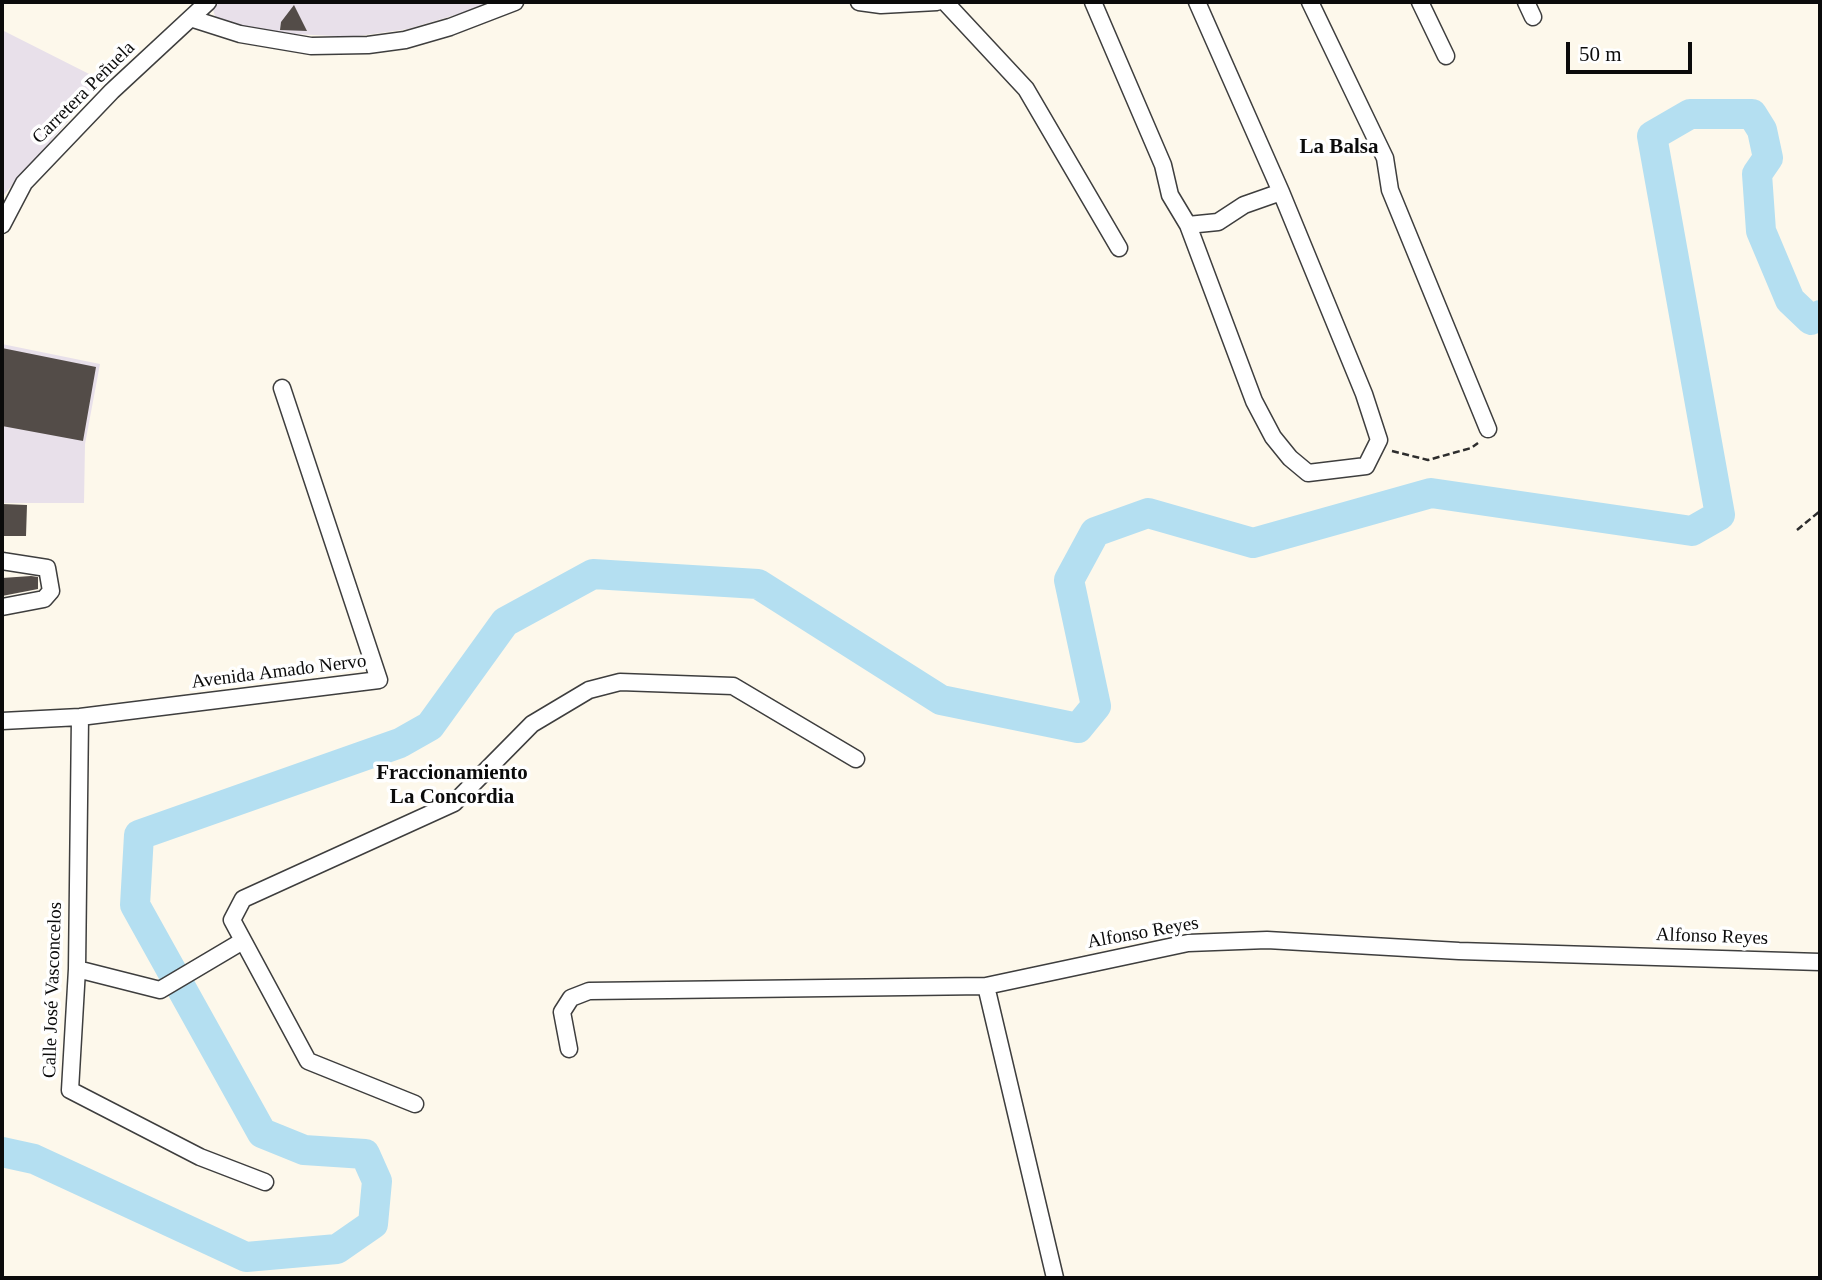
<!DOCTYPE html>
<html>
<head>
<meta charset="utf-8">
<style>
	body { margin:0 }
	#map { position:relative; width:1822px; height:1280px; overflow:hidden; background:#fdf8eb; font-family:Georgia,serif }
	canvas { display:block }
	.frame { position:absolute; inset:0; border:4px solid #0b0b0b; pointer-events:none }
	.scale { position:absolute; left:1566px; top:42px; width:126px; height:32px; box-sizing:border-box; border:4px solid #0b0b0b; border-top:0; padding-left:9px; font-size:21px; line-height:24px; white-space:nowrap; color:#0b0b0b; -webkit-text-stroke:5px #fff; paint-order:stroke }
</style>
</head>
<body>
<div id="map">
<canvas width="1822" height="1280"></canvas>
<div class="frame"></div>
<div class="scale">50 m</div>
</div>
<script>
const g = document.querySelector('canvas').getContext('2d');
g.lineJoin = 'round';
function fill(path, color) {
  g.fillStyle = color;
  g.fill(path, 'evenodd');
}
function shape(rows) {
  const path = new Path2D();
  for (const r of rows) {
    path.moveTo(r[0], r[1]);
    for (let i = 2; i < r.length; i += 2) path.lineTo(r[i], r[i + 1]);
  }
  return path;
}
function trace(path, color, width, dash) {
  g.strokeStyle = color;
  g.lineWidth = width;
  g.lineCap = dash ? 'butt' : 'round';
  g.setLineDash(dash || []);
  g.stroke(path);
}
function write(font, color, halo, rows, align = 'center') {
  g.font = font + ' Georgia,serif';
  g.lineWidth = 7;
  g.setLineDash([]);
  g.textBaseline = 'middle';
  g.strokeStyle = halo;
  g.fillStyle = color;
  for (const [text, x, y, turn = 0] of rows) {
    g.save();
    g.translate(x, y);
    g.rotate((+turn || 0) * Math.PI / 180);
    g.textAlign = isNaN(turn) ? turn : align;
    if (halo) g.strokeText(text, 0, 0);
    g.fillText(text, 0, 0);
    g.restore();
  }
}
fill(shape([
	[216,2,499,2,408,29,352,37,276,33,216,20,212,6],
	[2,30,103,81,2,197],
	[2,344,100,364,85,444,84,503,2,503]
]), '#e8e0ea');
trace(shape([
	[2,1152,34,1159,246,1257,337,1249,373,1224,377,1181,365,1154,304,1150,262,1133,135,905,139,835,400,743,430,726,505,622,593,574,758,584,941,700,1078,728,1096,706,1069,580,1095,532,1148,513,1253,543,1431,493,1692,531,1720,515,1652,136,1690,114,1752,114,1762,130,1768,158,1757,174,1761,231,1790,300,1811,320,1820,315]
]), '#b4dff1', 30);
fill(shape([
	[294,5,307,31,280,30,281,22],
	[2,348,96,367,83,441,2,426],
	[2,504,27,505,26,536,2,536],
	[31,576,38,577,38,589,2,596,2,578]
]), '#534c48');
const minor = shape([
	[859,2,881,5,937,2],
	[945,2,1026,89,1119,248],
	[1093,2,1163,165,1170,195,1188,225,1254,401,1273,437,1290,458,1308,473,1366,466,1379,440,1364,394,1281,192,1197,2],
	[1310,2,1385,158,1390,190,1488,429],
	[1420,2,1446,56],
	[1526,2,1533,17],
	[193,19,240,34,311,46,368,45,405,40,450,27,515,2],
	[2,225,24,183,112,91,208,2],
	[1188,225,1218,222,1244,205,1281,192],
	[2,561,47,568,51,591,44,599,2,607],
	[80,717,77,969,70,1090,200,1157,265,1182],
	[2,721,80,717,379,680,282,388],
	[77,969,160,990,241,942],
	[986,986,1055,1278],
	[569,1049,562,1012,571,998,589,991,986,986,1188,943,1267,940,1459,951,1820,962],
	[415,1104,308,1061,232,920,243,899,454,803,532,724,589,690,620,682,733,686,856,759]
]);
trace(minor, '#3e3e3e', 19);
trace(shape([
	[1392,451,1428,460,1471,448,1478,443],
	[1797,530,1820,511]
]), '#2d2d2d', 2.5, [7, 3.5]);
trace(minor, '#fff', 16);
write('19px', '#0b0b0b', '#fff', [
	["Carretera Peñuela",84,93,-45],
	["Avenida Amado Nervo",279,672,-7],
	["Alfonso Reyes",1143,933,-10],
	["Alfonso Reyes",1712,937,2],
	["Calle José Vasconcelos",53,990,-88]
]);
write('bold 21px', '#0b0b0b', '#fff', [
	["La Balsa",1339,148],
	["Fraccionamiento",452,774],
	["La Concordia",452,798]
]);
</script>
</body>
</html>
